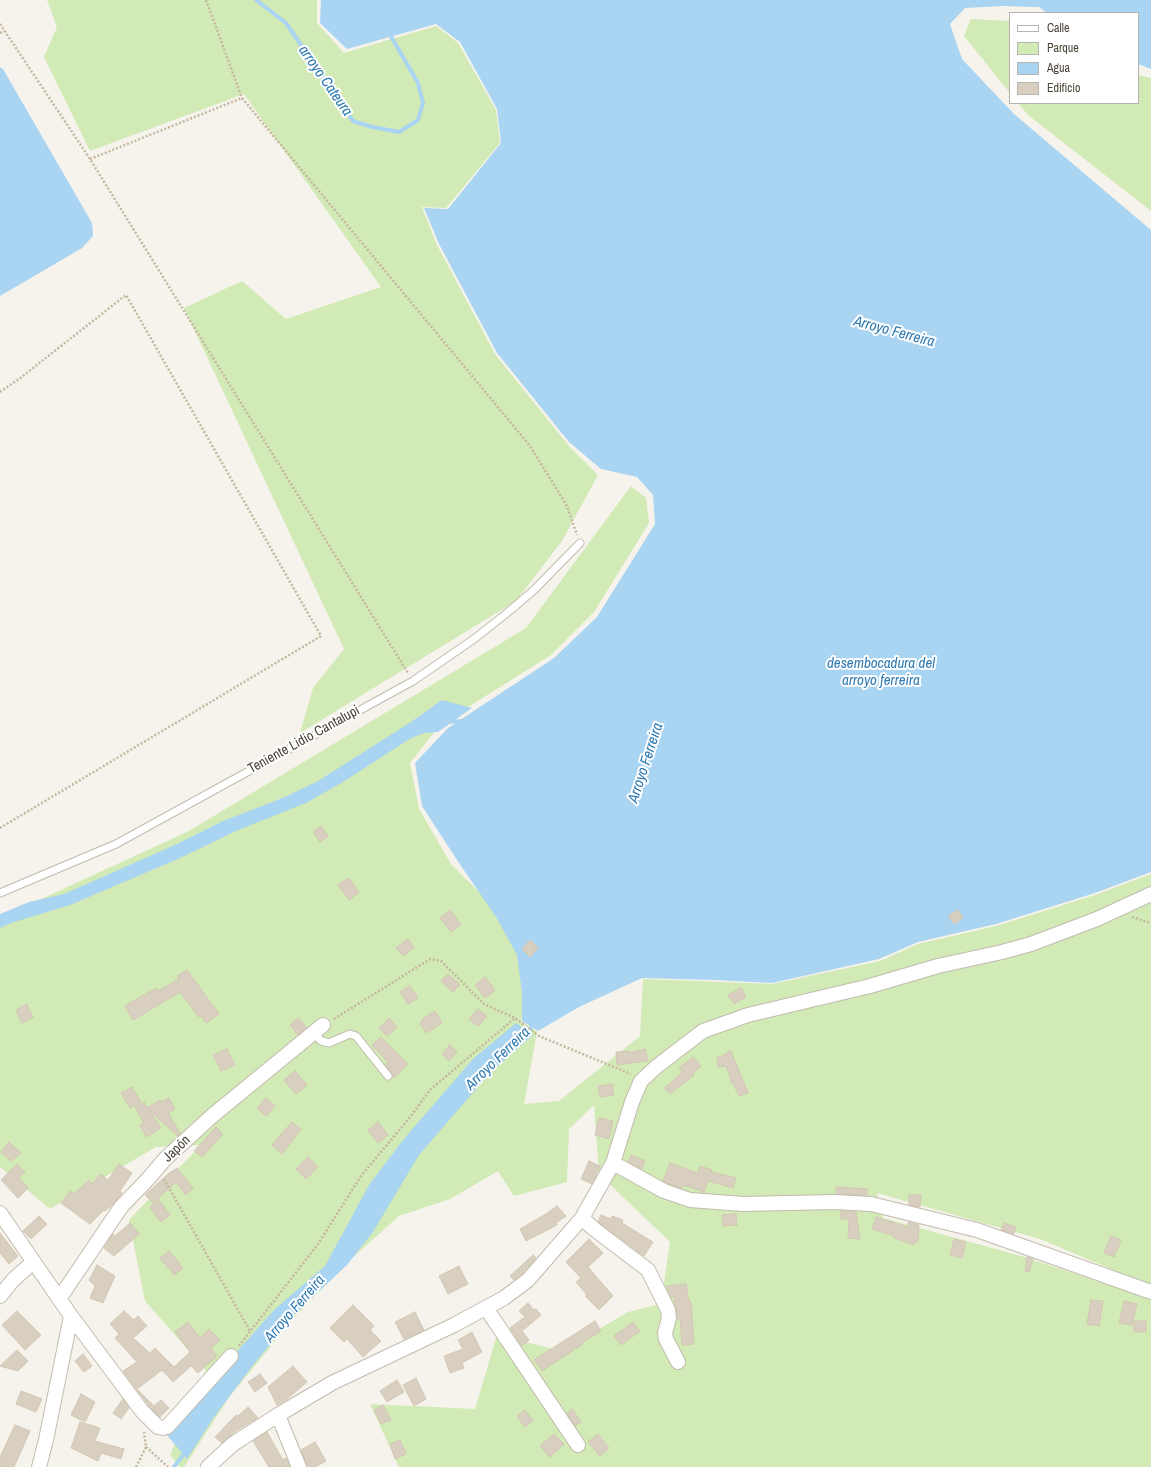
<!DOCTYPE html>
<html>
<head>
<meta charset="utf-8">
<style>
	body { margin:0 }
	#map { position:relative; width:1151px; height:1467px; overflow:hidden; background:#f6f3ec; font-family:"Archivo Narrow",sans-serif }
	canvas { display:block }
	.legend { position:absolute; left:1009px; top:12px; width:130px; height:92px; box-sizing:border-box; background:#fff; border:1px solid #b7b4b0; margin:0; padding:5px 7px; list-style:none; font-size:12px; color:#4b4439 }
	.legend li { display:flex; align-items:center; gap:8px; height:20px }
	.legend b { width:20px; border:1px solid #b7b4b0 }
</style>
</head>
<body>
<div id="map">
<canvas width="1151" height="1467"></canvas>
<ul class="legend">
<li><b style="height:5px;background:#fff"></b>Calle</li>
<li><b style="height:11px;background:#d2eab5"></b>Parque</li>
<li><b style="height:11px;background:#a9d4f2"></b>Agua</li>
<li><b style="height:11px;background:#d8cfc1"></b>Edificio</li>
</ul>
</div>
<script>
const g = document.querySelector('canvas').getContext('2d');
g.lineJoin = 'round';
function fill(path, color) {
  g.fillStyle = color;
  g.fill(path, 'evenodd');
}
function shape(rows) {
  const path = new Path2D();
  for (const r of rows) {
    path.moveTo(r[0], r[1]);
    for (let i = 2; i < r.length; i += 2) path.lineTo(r[i], r[i + 1]);
  }
  return path;
}
function trace(path, color, width, dash) {
  g.strokeStyle = color;
  g.lineWidth = width;
  g.lineCap = dash ? 'butt' : 'round';
  g.setLineDash(dash || []);
  g.stroke(path);
}
function write(font, color, halo, rows, align = 'center') {
  g.font = font + ' "Archivo Narrow",sans-serif';
  g.lineWidth = 4;
  g.setLineDash([]);
  g.textBaseline = 'middle';
  g.strokeStyle = halo;
  g.fillStyle = color;
  for (const [text, x, y, turn = 0] of rows) {
    g.save();
    g.translate(x, y);
    g.rotate((+turn || 0) * Math.PI / 180);
    g.textAlign = isNaN(turn) ? turn : align;
    if (halo) g.strokeText(text, 0, 0);
    g.fillText(text, 0, 0);
    g.restore();
  }
}
fill(shape([
	[47,0,317,0,317,23,344,53,436,26,458,43,496,110,500,143,446,208,422,207,437,245,495,354,568,445,598,475,562,541,516,601,300,733,313,688,344,649,184,308,242,281,286,319,381,287,244,94,90,151,44,57,57,27],
	[971,19,1010,21,1010,93,964,36],
	[1138,75,1151,78,1151,211,1028,115,1018,103,1138,103],
	[631,486,646,498,649,523,594,612,551,655,441,724,410,763,419,809,451,864,500,913,523,949,527,992,521,1021,537,1032,524,1104,559,1101,640,1036,643,979,772,984,880,961,918,944,996,926,1095,895,1151,874,1151,1286,1040,1239,877,1193,883,1218,1021,1256,1151,1299,1151,1467,399,1467,370,1404,475,1409,497,1335,562,1351,628,1312,661,1304,670,1242,599,1174,594,1105,569,1129,567,1182,514,1196,498,1171,450,1199,399,1216,341,1268,290,1323,230,1396,184,1467,180,1467,170,1455,206,1370,145,1301,129,1220,201,1145,156,1147,50,1209,0,1167,0,918,189,831,526,628]
]), '#d2eab5');
fill(shape([
	[321,0,1151,0,1151,69,1138,64,1138,13,1047,13,1039,7,1002,6,965,8,950,24,962,59,1014,114,1151,230,1151,872,1095,893,996,924,918,942,879,959,772,983,714,980,642,978,579,1007,538,1031,522,1021,522,993,517,955,496,917,457,860,422,806,415,763,448,728,554,658,597,617,655,524,653,495,637,477,601,469,569,442,497,353,439,244,424,208,448,209,501,143,497,109,460,42,436,24,347,49,320,23],
	[0,67,3,69,92,223,93,236,82,248,0,296],
	[442,700,472,708,438,732,424,733,411,738,343,782,306,803,236,831,178,859,70,905,11,923,0,928,0,914,29,902,64,894,177,844,223,821,285,797,318,781,411,722],
	[516,1023,533,1035,490,1073,419,1155,373,1232,347,1265,296,1313,250,1369,214,1417,187,1459,166,1434,203,1393,241,1347,275,1309,325,1266,369,1185,403,1140,473,1059]
]), '#a9d4f2');
trace(shape([
	[256,0,286,23,353,121,372,127,399,132,418,120,423,103,418,83,389,33],
	[448,722,463,721],
	[523,1034,532,1027,534,1022],
	[174,1467,186,1451]
]), '#a9d4f2', 4);
const building = shape([
	[321,826,328,836,320,842,313,832,321,826],
	[349,878,359,892,349,900,338,885,349,878],
	[450,910,461,924,451,932,440,918,450,910],
	[958,910,963,918,954,924,948,916,958,910],
	[408,939,414,948,403,956,396,948,408,939],
	[530,940,538,948,530,957,522,949,530,940],
	[187,970,219,1014,206,1023,201,1016,199,1017,180,992,133,1020,125,1006,156,988,158,991,179,979,177,976,187,970],
	[448,974,460,985,453,992,441,981,448,974],
	[485,977,495,990,485,998,475,985,485,977],
	[410,986,418,998,408,1004,400,992,410,986],
	[741,988,746,997,734,1004,728,995,741,988],
	[27,1004,33,1017,22,1023,16,1010,27,1004],
	[478,1009,487,1016,478,1026,469,1019,478,1009],
	[435,1011,442,1023,426,1033,420,1023,424,1018,435,1011],
	[298,1018,307,1028,298,1035,290,1025,298,1018],
	[389,1018,397,1027,387,1036,379,1028,389,1018],
	[381,1037,408,1064,394,1078,385,1064,388,1062,372,1045,381,1037],
	[450,1045,457,1052,449,1061,442,1054,450,1045],
	[227,1049,235,1065,221,1071,213,1055,227,1049],
	[645,1049,648,1061,617,1065,616,1052,629,1051,629,1053,645,1049],
	[728,1051,731,1051,748,1093,739,1096,733,1083,731,1083,730,1076,726,1066,718,1067,717,1058,728,1053,728,1051],
	[693,1057,701,1066,693,1073,694,1075,670,1094,665,1088,682,1072,679,1068,693,1057],
	[295,1071,307,1085,296,1094,284,1080,295,1071],
	[612,1084,614,1095,600,1097,598,1086,612,1084],
	[132,1087,141,1102,130,1108,121,1093,132,1087],
	[169,1098,175,1109,168,1113,180,1133,178,1136,149,1110,161,1128,146,1137,140,1125,144,1123,135,1107,144,1102,147,1108,160,1100,162,1102,169,1098],
	[266,1098,275,1106,266,1116,257,1108,266,1098],
	[599,1118,613,1121,609,1139,595,1135,599,1118],
	[292,1122,301,1129,282,1154,272,1145,292,1122],
	[378,1122,388,1135,378,1143,368,1130,378,1122],
	[216,1127,223,1134,202,1157,194,1151,216,1127],
	[9,1142,21,1153,11,1161,1,1152,9,1142],
	[631,1155,645,1161,642,1169,628,1162,631,1155],
	[308,1157,318,1167,306,1179,296,1169,308,1157],
	[589,1161,600,1166,592,1184,581,1179,589,1161],
	[670,1163,697,1173,700,1166,712,1170,711,1172,736,1178,733,1188,708,1181,704,1192,683,1185,682,1188,667,1183,663,1181,670,1163],
	[17,1164,25,1172,19,1178,28,1188,18,1198,1,1180,17,1164],
	[119,1164,132,1173,120,1191,122,1193,113,1204,105,1211,104,1210,90,1224,61,1203,70,1191,74,1194,89,1180,92,1184,101,1174,108,1180,119,1164],
	[177,1168,193,1188,186,1195,176,1182,153,1203,145,1195,168,1174,177,1168],
	[836,1187,867,1189,867,1195,836,1194,836,1187],
	[909,1195,921,1195,920,1207,909,1205,909,1195],
	[159,1200,170,1215,161,1222,150,1207,159,1200],
	[557,1206,566,1216,556,1223,557,1225,526,1241,520,1229,546,1214,557,1206],
	[841,1211,856,1212,860,1239,848,1238,849,1219,841,1219,841,1211],
	[736,1214,737,1225,723,1226,722,1215,736,1214],
	[601,1215,611,1219,612,1216,623,1220,622,1223,653,1242,644,1256,598,1222,601,1215],
	[39,1216,47,1224,31,1239,23,1231,39,1216],
	[876,1217,908,1227,908,1222,919,1225,918,1242,915,1241,914,1245,894,1238,894,1236,872,1229,876,1217],
	[130,1223,139,1234,114,1256,104,1248,113,1234,115,1236,130,1223],
	[1004,1223,1016,1227,1014,1234,1001,1230,1004,1223],
	[0,1233,18,1256,9,1264,0,1253,0,1233],
	[1111,1236,1121,1240,1114,1257,1104,1253,1111,1236],
	[589,1239,603,1253,588,1267,613,1296,599,1310,585,1296,587,1295,576,1282,581,1278,566,1262,589,1239],
	[954,1239,966,1242,962,1258,950,1255,954,1239],
	[169,1251,183,1268,174,1275,160,1258,169,1251],
	[533,1255,536,1258,522,1274,514,1280,510,1276,533,1255],
	[1027,1257,1033,1259,1029,1272,1025,1271,1027,1257],
	[97,1265,115,1276,103,1303,90,1298,95,1286,89,1280,97,1265],
	[459,1266,468,1284,448,1294,439,1276,459,1266],
	[686,1284,689,1302,691,1302,694,1344,682,1345,680,1318,677,1319,674,1296,671,1297,667,1286,686,1284],
	[1091,1300,1103,1301,1099,1326,1087,1324,1091,1300],
	[1124,1301,1137,1304,1132,1325,1119,1323,1124,1301],
	[528,1303,534,1310,536,1309,541,1315,522,1331,529,1340,522,1346,510,1328,525,1317,519,1311,528,1303],
	[353,1305,374,1326,370,1330,381,1341,363,1357,347,1339,344,1342,330,1328,353,1305],
	[17,1311,41,1335,25,1350,2,1325,17,1311],
	[124,1311,134,1320,138,1316,147,1326,133,1338,150,1353,155,1348,174,1367,190,1352,175,1332,188,1322,200,1338,209,1329,220,1340,211,1348,217,1356,198,1373,191,1366,173,1382,162,1370,137,1389,153,1405,150,1407,123,1371,137,1362,115,1338,119,1334,110,1324,124,1311],
	[415,1312,424,1330,404,1339,395,1322,415,1312],
	[595,1321,601,1331,581,1343,583,1344,542,1371,534,1360,595,1321],
	[1134,1321,1146,1321,1146,1332,1134,1332,1134,1321],
	[633,1322,640,1331,621,1345,614,1336,633,1322],
	[472,1332,482,1352,462,1363,464,1368,450,1373,444,1356,463,1349,458,1340,472,1332],
	[17,1350,28,1361,18,1371,0,1366,17,1350],
	[83,1354,92,1366,84,1372,75,1361,83,1354],
	[293,1366,307,1382,286,1400,277,1405,268,1387,293,1366],
	[260,1374,267,1383,255,1392,248,1382,260,1374],
	[416,1378,426,1399,414,1406,403,1385,416,1378],
	[397,1380,404,1392,387,1402,380,1391,397,1380],
	[21,1391,42,1399,36,1412,16,1404,21,1391],
	[81,1394,95,1402,85,1422,71,1415,81,1394],
	[123,1399,129,1408,121,1419,113,1413,123,1399],
	[161,1400,169,1408,160,1417,151,1408,161,1400],
	[383,1405,391,1420,381,1424,374,1410,383,1405],
	[248,1407,258,1418,237,1430,222,1443,215,1437,236,1415,238,1416,248,1407],
	[572,1409,581,1422,575,1426,567,1413,572,1409],
	[525,1410,533,1420,525,1427,517,1416,525,1410],
	[80,1422,100,1428,95,1441,124,1449,121,1459,101,1453,98,1461,71,1448,80,1422],
	[15,1425,30,1431,14,1467,0,1467,0,1457,15,1425],
	[267,1432,283,1460,286,1458,290,1467,269,1467,253,1441,267,1432],
	[554,1434,564,1444,550,1457,540,1446,554,1434],
	[598,1434,609,1448,600,1456,588,1442,598,1434],
	[400,1440,406,1454,395,1459,390,1444,400,1440],
	[315,1442,326,1461,315,1467,307,1467,301,1450,315,1442]
]);
fill(building, '#d8cfc1');
trace(building, '#d3c7b4', 1);
const service = shape([
	[0,893,116,844,413,681,474,639,507,613,534,590,580,543],
	[314,1032,321,1041,329,1043,350,1034,356,1036,388,1076]
]);
const minor = shape([
	[613,1163,664,1191,690,1200,743,1204,835,1202,871,1204,977,1230,1151,1292],
	[0,1213,71,1316,142,1411,158,1427,163,1428,167,1427,231,1356],
	[582,1218,613,1163,632,1102,641,1081,656,1067,703,1031,748,1015,870,986,938,966,1002,952,1031,944,1097,919,1151,894],
	[0,1296,13,1280,33,1262],
	[59,1299,121,1207,148,1179,165,1159,212,1116,323,1025],
	[486,1308,578,1445],
	[278,1415,299,1467],
	[39,1467,46,1440,71,1316],
	[208,1467,233,1444,278,1415,332,1383,454,1325,504,1298,528,1280,582,1218,594,1229,648,1270,668,1310,669,1318,665,1333,666,1339,678,1362]
]);
trace(service, '#c2bbae', 9);
trace(minor, '#c2bbae', 16);
trace(shape([
	[206,0,242,98],
	[0,24,90,159,408,673],
	[0,33,4,31],
	[90,159,242,98,530,446,567,506,577,535],
	[0,392,19,379,126,295,321,636,0,828],
	[1132,917,1151,923],
	[334,1019,430,959,441,961,484,1004,515,1018,539,1036,631,1074],
	[164,1179,250,1331],
	[239,1346,318,1244,361,1176,411,1116,430,1090,515,1018],
	[146,1447,168,1467],
	[136,1467,146,1447,144,1432]
]), '#c4b79f', 2.5, [2, 2]);
trace(service, '#fff', 7);
trace(minor, '#fff', 14);
write('14px', '#4b4439', '#fff', [
	["Teniente Lidio Cantalupi",304,740,-29],
	["Japón",177,1149,-44]
]);
write('italic 15px', '#2e7ab2', '#fff', [
	["arroyo Cateura",325,81,55],
	["Arroyo Ferreira",894,332,15],
	["desembocadura del",881,664],
	["arroyo ferreira",881,681],
	["Arroyo Ferreira",646,763,-72],
	["Arroyo Ferreira",498,1059,-44],
	["Arroyo Ferreira",295,1309,-49]
]);
</script>
</body>
</html>
